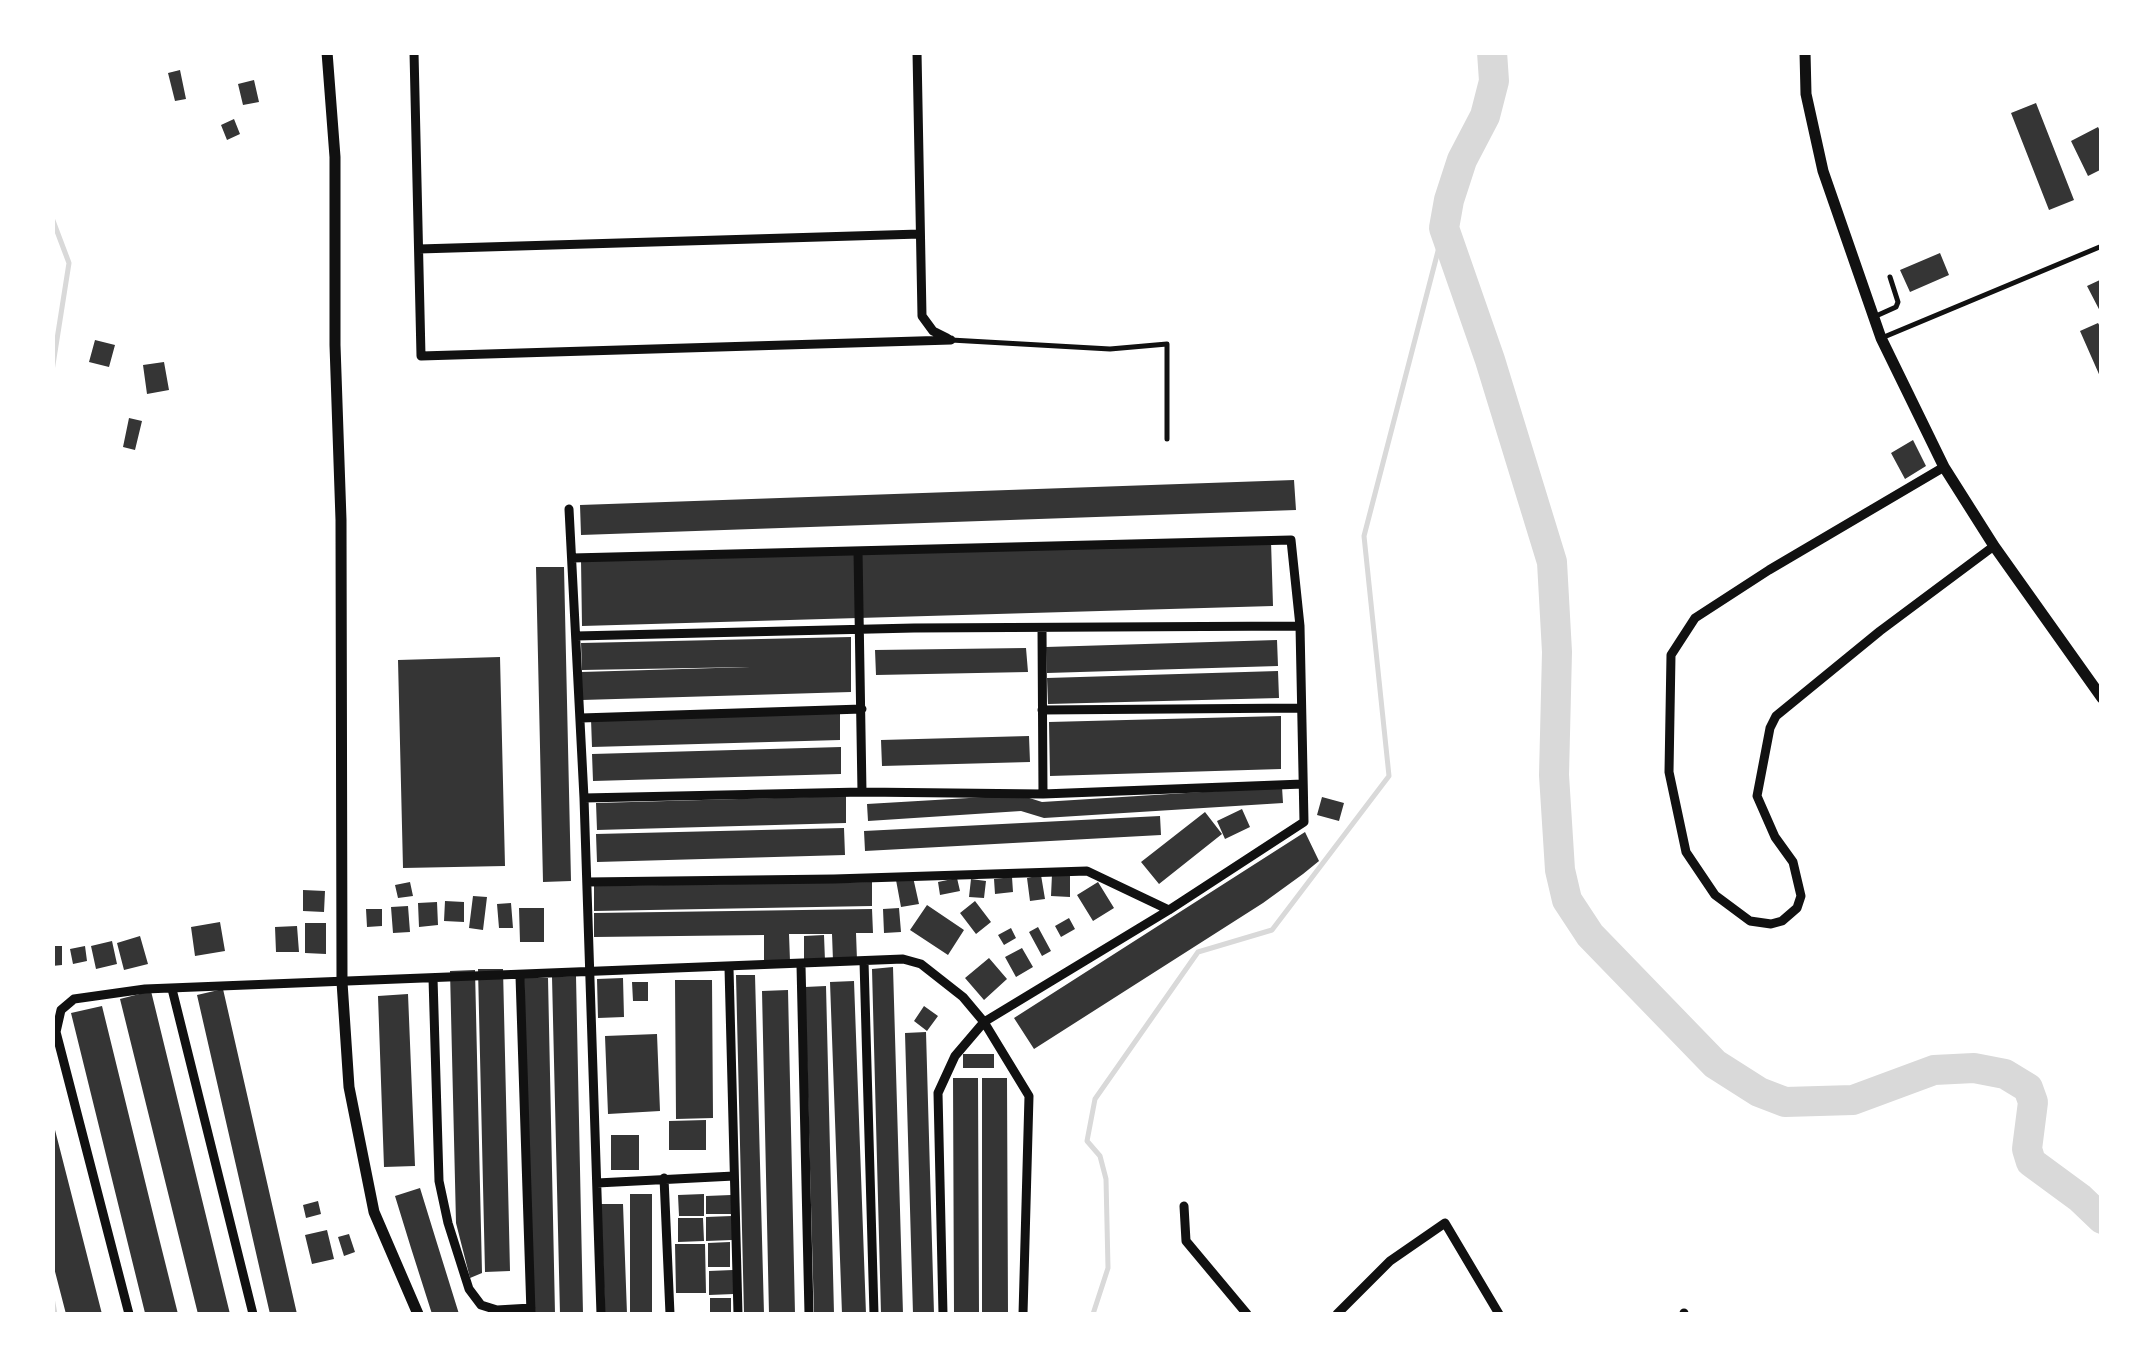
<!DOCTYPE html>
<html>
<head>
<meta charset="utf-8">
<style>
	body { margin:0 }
	#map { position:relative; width:2154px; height:1367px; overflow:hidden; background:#fff; font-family:"Titillium Web",sans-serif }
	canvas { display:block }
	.frame { position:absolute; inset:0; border:55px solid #fff; pointer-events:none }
</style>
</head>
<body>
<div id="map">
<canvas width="2154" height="1367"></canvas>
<div class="frame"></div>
</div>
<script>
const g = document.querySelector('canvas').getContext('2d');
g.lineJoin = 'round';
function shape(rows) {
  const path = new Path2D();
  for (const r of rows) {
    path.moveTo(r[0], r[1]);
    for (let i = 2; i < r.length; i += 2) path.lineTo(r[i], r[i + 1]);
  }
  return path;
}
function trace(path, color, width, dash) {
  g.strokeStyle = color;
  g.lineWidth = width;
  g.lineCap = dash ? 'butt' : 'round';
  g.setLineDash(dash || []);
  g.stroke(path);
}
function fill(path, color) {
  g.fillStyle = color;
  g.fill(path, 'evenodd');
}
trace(shape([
	[52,218,69,263,52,371],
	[52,1298,55,1314],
	[1093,1314,1108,1268,1106,1179,1100,1156,1087,1141,1095,1099,1198,952,1272,930,1389,776,1364,536,1444,228]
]), '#d9d9d9', 5);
trace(shape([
	[1492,52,1494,81,1485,116,1462,160,1449,200,1444,228,1490,360,1552,562,1557,652,1554,775,1560,870,1567,900,1590,935,1715,1064,1759,1092,1785,1102,1853,1100,1934,1070,1974,1068,2005,1074,2028,1088,2033,1102,2027,1149,2031,1162,2080,1198,2102,1219]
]), '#d9d9d9', 30);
fill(shape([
	[180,70,186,99,175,101,168,73],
	[254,80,259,102,243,105,238,84],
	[2036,103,2074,200,2049,210,2011,113],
	[234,119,240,134,227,140,221,125],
	[2098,127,2102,135,2102,169,2088,176,2071,141],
	[1940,253,1949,275,1910,292,1900,270],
	[2102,279,2102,315,2087,286],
	[2098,323,2102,330,2102,381,2080,331],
	[95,340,115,345,109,367,89,362],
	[164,362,169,390,147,394,143,365],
	[129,418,142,421,135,450,123,447],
	[1913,440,1926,466,1905,479,1891,453],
	[1294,480,1296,510,581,535,580,505],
	[1271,541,1273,606,582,626,581,560],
	[536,567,564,567,571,881,543,882],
	[851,637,851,692,582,700,581,672,750,667,582,670,581,643],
	[1277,640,1278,666,1047,673,1046,647],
	[1026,648,1028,672,876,675,875,650],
	[500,657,505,866,403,868,398,660],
	[1278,671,1279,698,1048,704,1047,678],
	[840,712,840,740,592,747,591,719],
	[1281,716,1281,769,1050,776,1049,722],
	[1029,736,1030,762,882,766,881,740],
	[841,747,841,774,593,781,592,754],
	[1282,787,1283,803,1044,818,1021,811,868,821,867,804,1020,795,1042,802],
	[846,796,846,823,597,830,596,803],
	[1322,797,1344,803,1339,821,1317,815],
	[1242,809,1250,827,1225,839,1217,821],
	[1205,812,1222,834,1159,884,1141,862],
	[1160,816,1161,835,865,851,864,831],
	[844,828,845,855,597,862,596,834],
	[1305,832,1319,861,1303,874,1263,903,1034,1049,1014,1018],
	[1052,874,1070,875,1070,897,1051,896],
	[1041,875,1045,899,1030,901,1027,878],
	[913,877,919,904,901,907,896,880],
	[1012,877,1013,892,995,894,994,879],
	[957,878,960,891,940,895,938,882],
	[971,879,986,881,984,898,969,897],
	[410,882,413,896,398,898,395,885],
	[872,882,872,906,594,911,594,886],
	[1098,882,1114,908,1093,921,1077,895],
	[303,890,325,891,324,912,303,911],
	[473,896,487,897,483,930,469,928],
	[445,901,464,902,464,922,444,921],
	[975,901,991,922,976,934,960,913],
	[437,902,438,925,419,927,418,903],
	[511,903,513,928,499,928,497,904],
	[927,905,964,930,948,955,910,930],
	[408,906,410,932,393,933,391,907],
	[519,908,544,908,544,942,520,942],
	[899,908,901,932,884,933,883,909],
	[366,909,382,909,382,926,367,927],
	[872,909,873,933,856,933,857,960,833,961,832,934,789,934,790,961,764,962,764,935,594,937,594,913],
	[1069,918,1075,929,1061,937,1055,926],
	[220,922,225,951,195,956,191,927],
	[305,923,326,923,326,954,305,953],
	[297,926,299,952,276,952,275,927],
	[1038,927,1051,951,1042,956,1029,932],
	[1011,928,1016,938,1004,945,998,935],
	[824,935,825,961,804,962,804,936],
	[140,936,148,964,124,970,117,943],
	[112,941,117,964,96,969,91,946],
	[52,946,62,946,62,965,52,966],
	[85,946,87,961,73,964,70,949],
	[1022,948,1033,967,1016,977,1005,957],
	[989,958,1007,979,984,1000,965,978],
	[893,967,903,1314,881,1314,872,969],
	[478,969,503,969,510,1271,485,1272],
	[475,970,482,1273,470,1278,456,1223,450,971],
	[736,975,755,975,764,1314,744,1314],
	[576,976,583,1314,560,1314,552,977],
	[524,978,548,978,555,1314,532,1314],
	[623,978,624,1017,598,1018,597,979],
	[675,980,712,980,713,1118,676,1119],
	[854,981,866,1314,842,1314,830,982],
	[632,982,648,982,648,1001,633,1001],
	[826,986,834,1314,814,1314,805,987],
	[223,989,297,1314,270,1314,197,995],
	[788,990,795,1314,769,1314,762,991],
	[151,991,230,1314,198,1314,120,999],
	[408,994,415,1166,384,1167,378,996],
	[102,1006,157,1230,178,1314,145,1313,71,1013],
	[924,1006,938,1016,927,1031,914,1021],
	[926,1032,934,1314,913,1314,905,1033],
	[657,1034,660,1111,608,1114,605,1036],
	[963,1054,994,1054,994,1068,963,1068],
	[953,1078,978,1078,979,1314,954,1314],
	[982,1078,1007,1078,1008,1314,982,1314],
	[706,1120,706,1150,669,1150,669,1121],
	[52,1126,54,1126,102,1314,66,1314,52,1260],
	[611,1135,639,1135,639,1170,611,1170],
	[420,1188,436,1240,459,1314,432,1314,411,1248,395,1196],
	[630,1194,652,1194,652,1314,630,1314],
	[704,1194,704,1216,679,1216,678,1195],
	[731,1195,732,1214,706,1214,706,1196],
	[318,1201,321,1214,306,1218,303,1205],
	[601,1204,623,1204,627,1314,605,1314],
	[732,1216,732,1240,706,1241,706,1217],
	[678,1218,703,1218,704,1241,678,1242],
	[327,1230,334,1259,312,1264,305,1235],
	[349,1234,355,1252,344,1256,338,1237],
	[730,1242,730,1267,708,1267,708,1243],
	[675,1244,705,1244,706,1293,676,1293],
	[733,1270,734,1294,709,1295,709,1271],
	[710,1298,731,1298,731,1314,710,1314]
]), '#353535');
trace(shape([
	[1876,316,1896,307,1898,302,1890,277],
	[1884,337,2102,246],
	[951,340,1110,349,1167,344,1167,439]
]), '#111', 5);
trace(shape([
	[414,52,421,356,951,340],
	[917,52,922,316,933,331,947,338],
	[419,249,920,234],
	[1944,467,1769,570,1695,618,1671,655,1669,772,1686,852,1715,895,1750,921,1771,924,1782,921,1797,908,1801,896,1793,862,1775,837,1757,796,1770,728,1776,716,1880,631,1994,546],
	[569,509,584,798,601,1314],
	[858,551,862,792],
	[572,558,1291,540,1300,626,1304,822,1169,910,984,1022,955,1056,938,1093,943,1314],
	[1042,628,1043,794],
	[576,636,914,628,1300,626],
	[1042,710,1301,708],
	[581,718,862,709],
	[584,798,862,792,1043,794,1303,784],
	[587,882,834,879,1087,871,1169,910],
	[864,961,874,1314],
	[801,965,809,1314],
	[729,968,738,1314],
	[520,976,531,1313],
	[433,978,439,1181,448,1223,469,1289,481,1305,497,1310,531,1308],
	[172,989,253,1314],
	[664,1178,670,1314],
	[597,1183,734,1176],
	[1184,1206,1186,1241,1247,1314],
	[129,1314,56,1032,61,1010,74,999,145,989,903,959,921,964,963,997,984,1022,1029,1096,1023,1314],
	[1337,1314,1390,1261,1445,1223,1499,1314],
	[1684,1314,1684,1313]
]), '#111', 9);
trace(shape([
	[327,52,335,157,335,345,341,520,342,982,349,1087,374,1212,418,1314],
	[1805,52,1806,94,1823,171,1881,338,1944,467,1994,546,2102,698]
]), '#111', 11);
</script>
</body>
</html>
